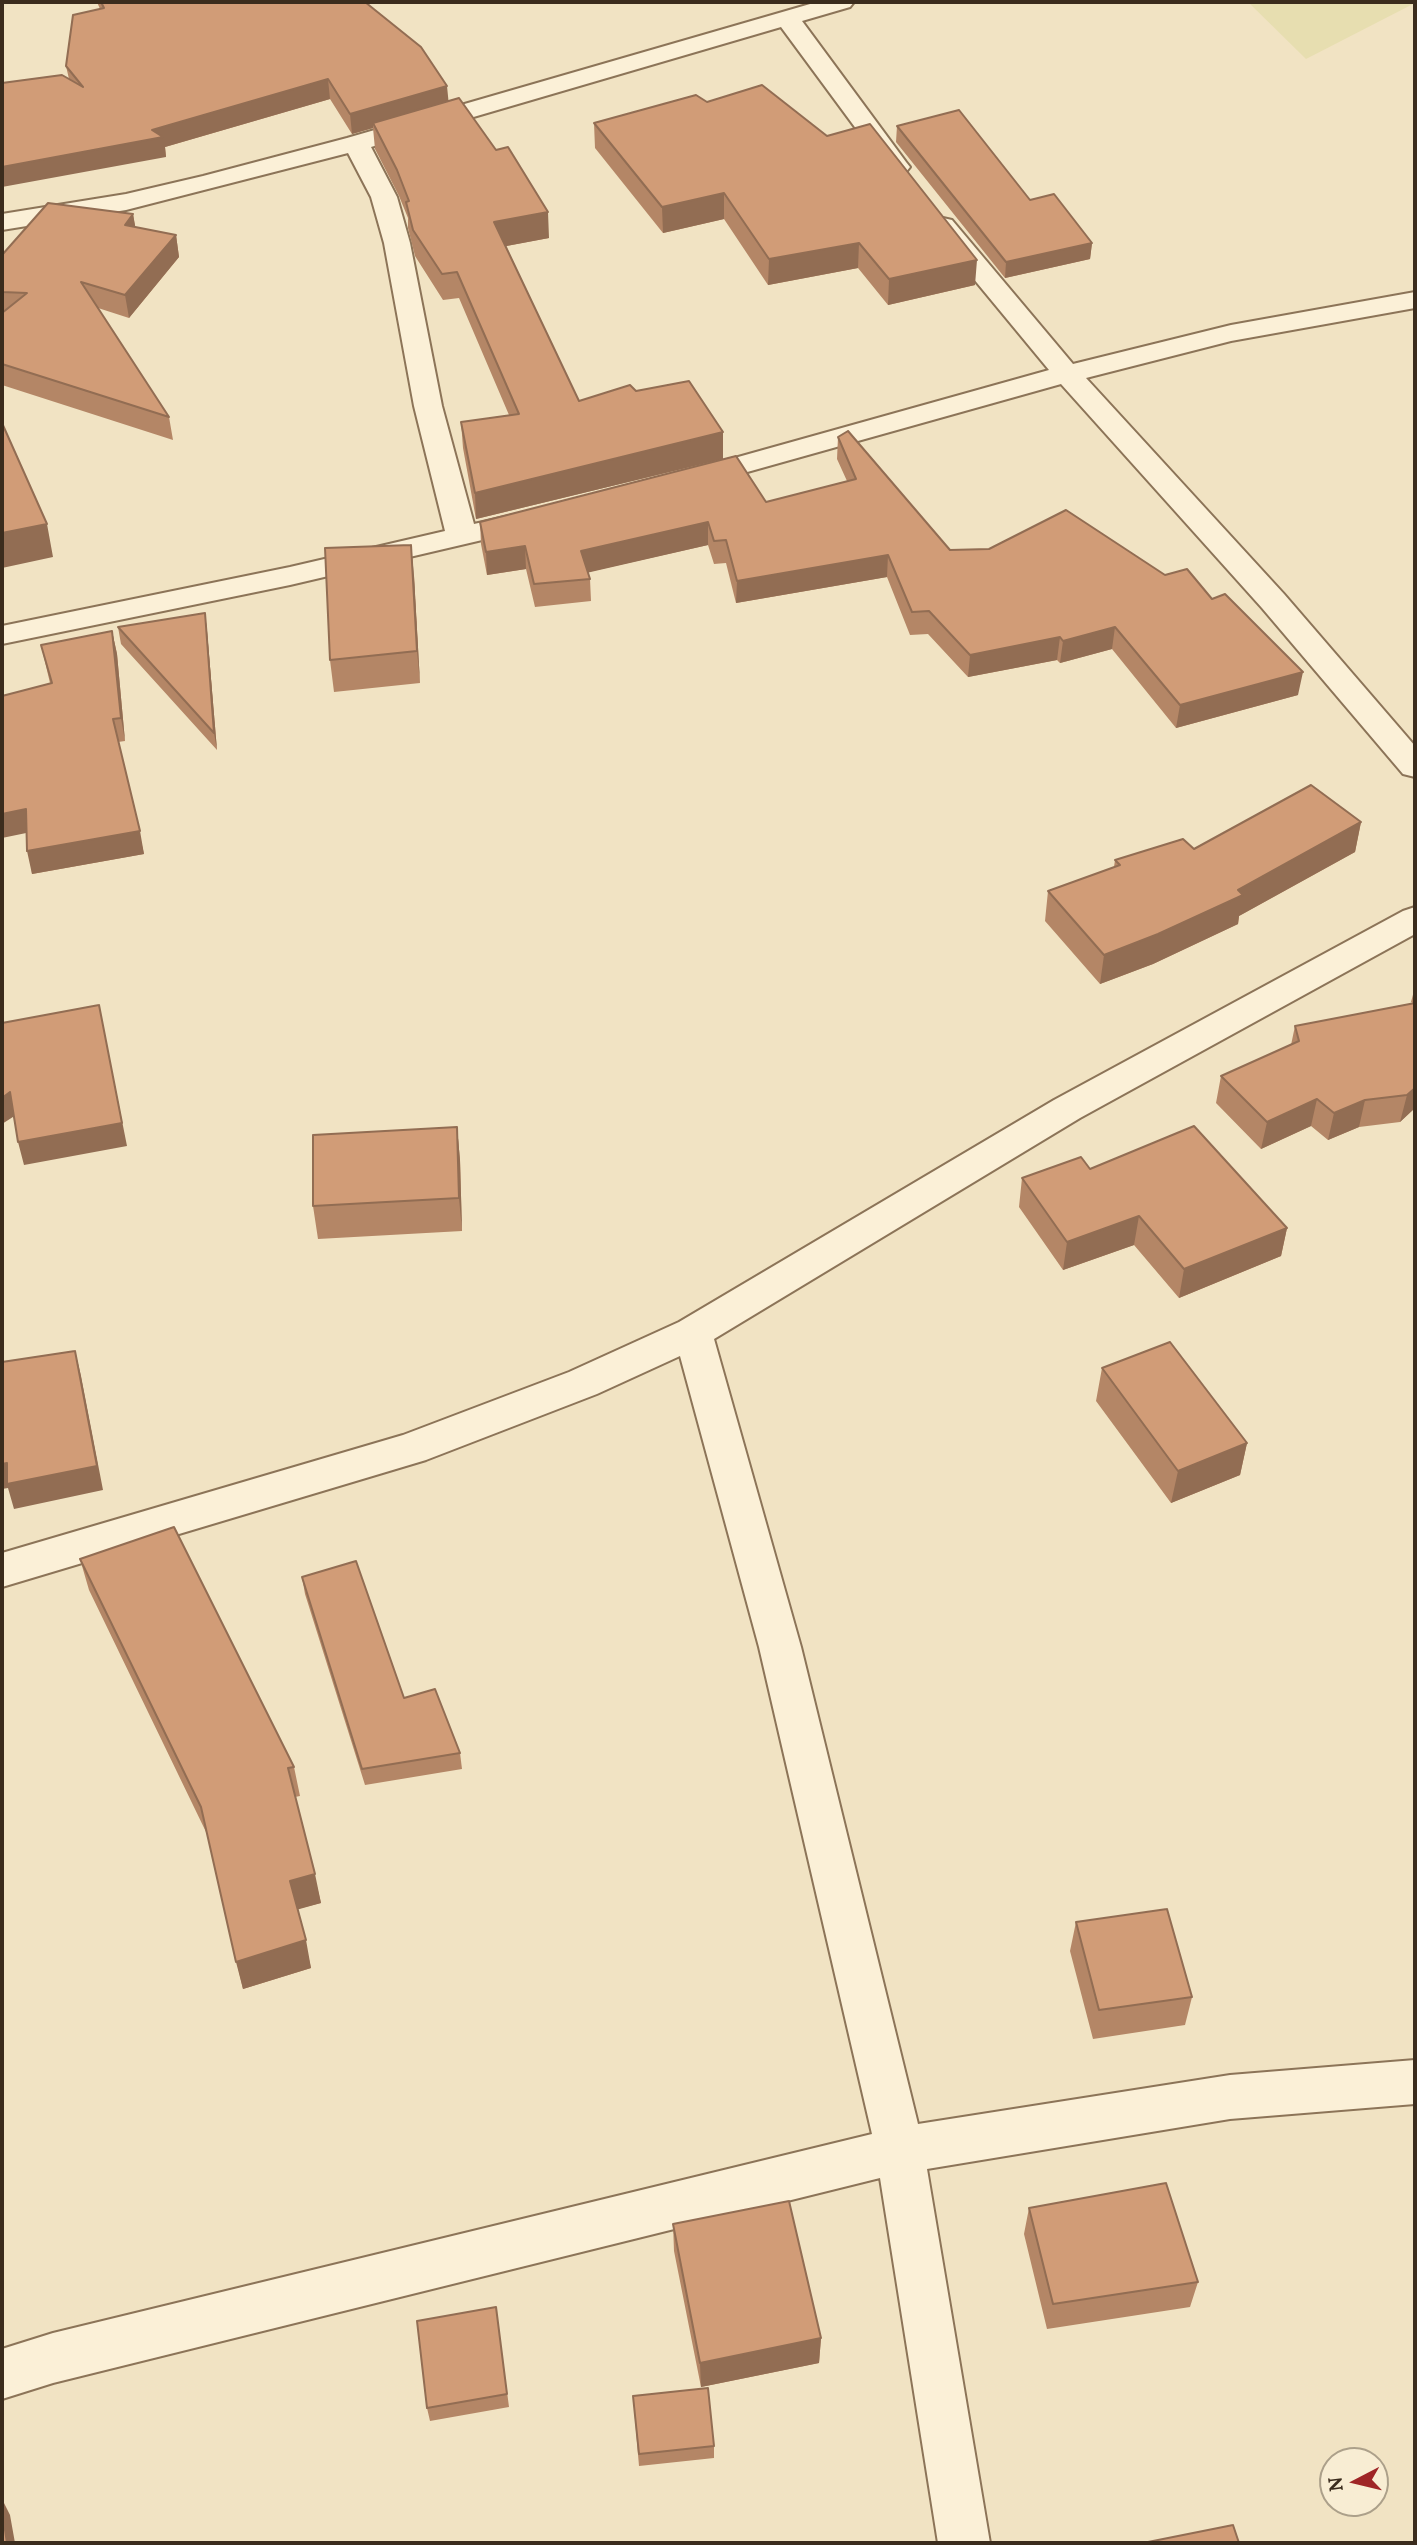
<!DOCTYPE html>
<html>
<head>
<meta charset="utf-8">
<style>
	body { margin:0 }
	#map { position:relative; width:1417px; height:2545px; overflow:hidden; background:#f1e3c3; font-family:Lora,serif }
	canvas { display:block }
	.frame { position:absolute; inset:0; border:4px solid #3b2c1d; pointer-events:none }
	.north { position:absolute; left:1319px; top:2447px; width:70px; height:70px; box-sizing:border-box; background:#f8edd3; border:2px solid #aca08a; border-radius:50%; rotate:263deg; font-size:19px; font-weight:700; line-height:28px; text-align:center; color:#3b2c1d }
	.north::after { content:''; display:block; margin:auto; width:24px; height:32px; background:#9f2526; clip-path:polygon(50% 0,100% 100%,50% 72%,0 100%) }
</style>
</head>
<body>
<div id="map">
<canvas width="1417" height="2545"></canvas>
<div class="frame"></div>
<div class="north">N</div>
</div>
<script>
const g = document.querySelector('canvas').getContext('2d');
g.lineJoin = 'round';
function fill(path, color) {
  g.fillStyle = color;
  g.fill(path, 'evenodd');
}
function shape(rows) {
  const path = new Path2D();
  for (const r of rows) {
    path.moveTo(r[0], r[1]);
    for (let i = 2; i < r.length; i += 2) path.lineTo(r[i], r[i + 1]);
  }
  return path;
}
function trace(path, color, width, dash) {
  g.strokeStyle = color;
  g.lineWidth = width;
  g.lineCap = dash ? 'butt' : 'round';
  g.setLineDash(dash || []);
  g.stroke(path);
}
fill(shape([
	[1248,2,1415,2,1415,3,1306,59]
]), '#e7deb0');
const minor = shape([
	[817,2,854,2,850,7,802,21,906,162,910,167,906,172,888,172,781,27,371,147,397,197,410,243,442,406,474,524,531,511,542,514,546,520,542,526,290,585,2,644,2,626,290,567,445,531,414,406,384,243,371,197,348,153,126,210,2,230,2,214,126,194,203,176,347,138,817,2],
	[943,218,952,220,1073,364,1231,325,1415,292,1415,308,1231,341,1086,378,1284,594,1415,746,1415,777,1403,774,1262,608,1061,384,701,485,691,488,681,485,676,479,681,473,1049,370,930,226,934,220,943,218],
	[1415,907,1415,934,1080,1118,714,1339,801,1647,918,2124,1230,2075,1415,2060,1415,2104,1230,2119,927,2169,990,2543,938,2543,880,2178,53,2383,2,2399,2,2349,53,2333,872,2134,759,1647,680,1356,597,1394,426,1460,2,1587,2,1553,403,1435,569,1372,679,1322,1054,1100,1403,911,1415,907]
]);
trace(minor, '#8c7458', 4);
fill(minor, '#fbf0d7');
fill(shape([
	[97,2,365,2,449,101,549,238,506,246,579,401,636,391,723,459,476,519,463,448,461,422,509,415,459,298,443,300,415,256,408,228,408,218,399,196,375,149,373,128,352,134,330,99,165,147,166,157,69,79,66,66,100,9],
	[594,123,975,285,888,305,858,268,768,285,724,219,663,233,595,148],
	[897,126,1030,200,1092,243,1090,259,1005,278,896,142],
	[133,214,135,227,176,235,179,257,129,318,98,308,169,417,173,440,2,385,2,255],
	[838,437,950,550,1165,575,1212,599,1298,695,1176,728,1112,649,1060,663,1057,660,968,677,928,634,910,635,887,577,736,603,726,563,714,564,708,545,588,572,590,579,591,601,535,607,526,569,487,575,481,544,480,522,766,502,847,481,837,459],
	[414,576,420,683,334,692,330,660],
	[205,613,207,631,217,750,121,644,118,627],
	[112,631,117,654,125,741,118,742,144,854,32,874,27,833,50,683,41,645],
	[1361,822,1355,852,1239,916,1238,924,1153,964,1100,984,1045,921,1048,891,1114,867,1115,860,1194,849],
	[1415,987,1415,1108,1400,1122,1359,1127,1328,1140,1311,1126,1261,1149,1216,1103,1221,1076,1291,1045,1295,1026,1413,1003,1411,1002],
	[457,1127,460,1160,462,1231,318,1239,313,1206],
	[1090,1169,1287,1228,1281,1256,1179,1298,1134,1245,1063,1270,1019,1207,1022,1178],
	[1102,1368,1247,1443,1240,1475,1171,1503,1096,1401],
	[80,1559,294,1767,300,1796,295,1797,321,1903,297,1909,311,1968,243,1989,207,1834,89,1590],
	[302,1577,404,1698,460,1753,462,1769,365,1785,305,1594],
	[1076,1922,1192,1997,1185,2025,1093,2039,1070,1951],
	[1029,2208,1198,2282,1190,2307,1047,2329,1024,2234],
	[673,2224,821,2338,819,2363,701,2387,674,2251],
	[496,2307,509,2407,430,2421,427,2408],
	[633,2396,714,2446,714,2458,639,2466]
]), '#b48666');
fill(shape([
	[328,79,330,99,165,147,166,157,2,187,2,167,152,130],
	[447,86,449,106,373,123,373,128,352,134,350,114],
	[724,193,724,219,663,233,662,207],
	[548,212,549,238,496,248,494,222],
	[133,214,137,236,125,225],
	[176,235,179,257,129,318,125,295],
	[859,243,858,268,768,285,769,259],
	[1092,243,1090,259,1005,278,1006,262],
	[977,260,975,285,888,305,889,279],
	[723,432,723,459,476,519,475,493],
	[708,522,708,545,582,574,581,551],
	[47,524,53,557,2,568,2,533],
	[411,545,414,576,420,683,417,651],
	[525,546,526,569,487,575,486,552],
	[888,555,887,577,736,603,737,581],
	[205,613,207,631,217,750,214,733],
	[1115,627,1112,649,1060,663,1063,641],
	[112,631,117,654,125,741,121,718],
	[1060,637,1057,660,968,677,970,655],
	[1303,672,1298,695,1176,728,1180,705],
	[26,809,31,832,2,838,2,814],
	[1361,822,1355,852,1239,916,1238,924,1153,964,1100,984,1104,955,1238,890],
	[140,831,144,854,32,874,27,851],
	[99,1005,127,1146,24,1165,18,1142],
	[1415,1088,1415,1108,1400,1122,1407,1095],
	[10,1092,16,1115,2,1124,2,1098],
	[1317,1099,1311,1126,1261,1149,1267,1122],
	[1365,1100,1359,1127,1328,1140,1334,1113],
	[457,1127,460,1160,462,1231,459,1198],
	[1139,1216,1134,1245,1063,1270,1067,1242],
	[1287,1228,1281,1256,1179,1298,1184,1269],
	[75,1351,81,1376,103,1490,14,1509,8,1488,2,1489,2,1464],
	[1247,1443,1240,1475,1171,1503,1178,1471],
	[315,1874,321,1903,296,1910,290,1881],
	[306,1940,311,1968,243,1989,236,1962],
	[821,2338,819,2363,701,2387,700,2363],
	[2,2499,10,2515,15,2543,7,2543,2,2510]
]), '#926d53');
const building = shape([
	[101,2,365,2,421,47,447,86,350,114,328,79,152,130,163,137,2,167,2,83,62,75,83,87,66,66,73,15,104,8,101,2],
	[762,85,827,136,870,124,977,260,889,279,859,243,769,259,724,193,662,207,594,123,696,95,707,102,762,85],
	[459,98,496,150,508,147,548,212,494,222,579,401,630,385,636,391,689,381,723,432,475,493,461,422,519,414,457,272,442,274,413,230,406,202,409,201,397,170,373,123,459,98],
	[959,110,1030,200,1054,194,1092,243,1006,262,897,126,959,110],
	[48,203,133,214,125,225,176,235,125,295,81,282,169,417,2,364,2,313,27,293,2,292,2,255,48,203],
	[2,423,47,524,2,533,2,423],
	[848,431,950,550,989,549,1066,510,1165,575,1187,569,1212,599,1225,594,1303,672,1180,705,1115,627,1063,641,1060,637,970,655,929,611,912,612,888,555,737,581,726,540,714,541,708,522,581,551,590,579,534,584,525,546,486,552,480,522,736,456,766,502,856,479,838,437,848,431],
	[411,545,417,651,330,660,325,548,411,545],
	[205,613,214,733,118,627,205,613],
	[112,631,121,718,113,719,140,831,27,851,26,809,2,814,2,696,52,683,41,645,112,631],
	[1311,785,1361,822,1238,890,1243,895,1158,934,1104,955,1048,891,1120,865,1115,860,1183,839,1194,849,1311,785],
	[1415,1003,1415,1088,1407,1095,1365,1100,1334,1113,1317,1099,1267,1122,1221,1076,1299,1041,1295,1026,1415,1003],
	[99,1005,122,1123,18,1142,10,1092,2,1098,2,1023,99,1005],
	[1194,1126,1287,1228,1184,1269,1139,1216,1067,1242,1022,1178,1081,1157,1090,1169,1194,1126],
	[457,1127,459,1198,313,1206,313,1135,457,1127],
	[1170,1342,1247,1443,1178,1471,1102,1368,1170,1342],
	[75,1351,97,1466,7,1484,7,1463,2,1464,2,1362,75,1351],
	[174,1527,294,1767,288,1768,315,1874,290,1881,306,1940,236,1962,201,1807,80,1559,174,1527],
	[356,1561,404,1698,435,1689,460,1753,362,1769,302,1577,356,1561],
	[1167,1909,1192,1997,1099,2010,1076,1922,1167,1909],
	[1166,2183,1198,2282,1053,2304,1029,2208,1166,2183],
	[789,2201,821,2338,700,2363,673,2224,789,2201],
	[496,2307,507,2394,427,2408,417,2321,496,2307],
	[708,2388,714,2446,639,2454,633,2396,708,2388],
	[2,2510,7,2543,2,2543,2,2510],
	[1233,2525,1239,2543,1143,2543,1233,2525]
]);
fill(building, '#d19c77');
trace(building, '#926d53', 2);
</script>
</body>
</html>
